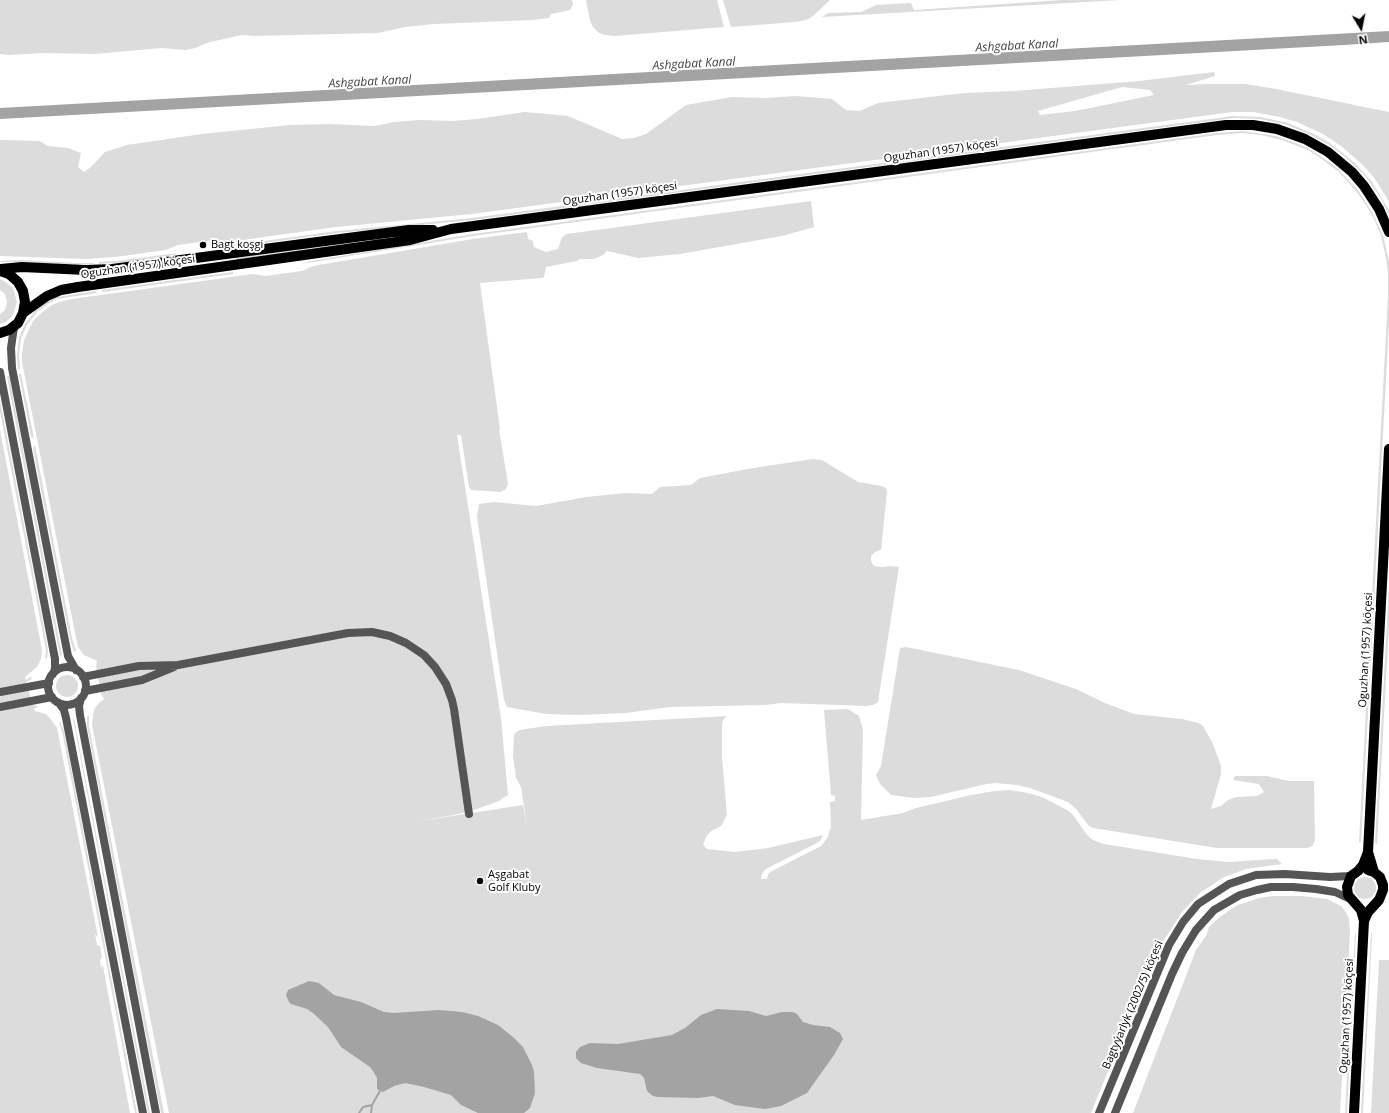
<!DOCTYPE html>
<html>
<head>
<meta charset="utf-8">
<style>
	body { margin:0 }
	#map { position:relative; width:1389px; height:1113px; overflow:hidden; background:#fff; font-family:"Open Sans",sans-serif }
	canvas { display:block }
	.north { position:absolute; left:1341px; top:8px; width:40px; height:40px; -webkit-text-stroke:3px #fff; paint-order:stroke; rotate:170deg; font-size:11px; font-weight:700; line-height:16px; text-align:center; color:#000 }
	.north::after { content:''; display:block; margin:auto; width:14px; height:18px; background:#000; clip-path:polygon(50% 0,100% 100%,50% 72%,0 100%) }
</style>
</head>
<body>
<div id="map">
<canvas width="1389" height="1113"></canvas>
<div class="north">N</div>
</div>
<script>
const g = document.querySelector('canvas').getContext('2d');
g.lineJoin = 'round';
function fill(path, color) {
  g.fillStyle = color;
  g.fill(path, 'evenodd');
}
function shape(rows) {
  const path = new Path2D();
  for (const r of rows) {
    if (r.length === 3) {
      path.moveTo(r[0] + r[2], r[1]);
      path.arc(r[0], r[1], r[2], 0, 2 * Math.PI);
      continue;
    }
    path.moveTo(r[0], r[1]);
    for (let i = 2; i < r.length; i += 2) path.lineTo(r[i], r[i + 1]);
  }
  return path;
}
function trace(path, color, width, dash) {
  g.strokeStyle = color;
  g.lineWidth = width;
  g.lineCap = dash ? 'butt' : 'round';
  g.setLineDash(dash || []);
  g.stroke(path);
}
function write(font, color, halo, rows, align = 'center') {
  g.font = font + ' "Open Sans",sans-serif';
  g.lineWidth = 4;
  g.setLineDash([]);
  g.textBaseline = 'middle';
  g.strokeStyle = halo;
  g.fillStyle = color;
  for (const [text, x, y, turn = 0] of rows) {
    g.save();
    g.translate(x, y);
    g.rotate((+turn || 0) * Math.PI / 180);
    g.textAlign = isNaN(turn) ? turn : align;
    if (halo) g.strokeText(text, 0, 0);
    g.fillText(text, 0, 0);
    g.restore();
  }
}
fill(shape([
	[0,0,572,0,573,4,570,10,551,14,549,18,532,20,434,24,405,27,378,33,254,36,242,35,210,42,195,48,186,50,162,48,94,54,43,53,9,55,0,54],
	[586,0,717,0,724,27,615,36,605,35,599,33,593,27,590,21],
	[723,0,830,0,812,17,806,20,795,22,731,27],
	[1062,0,1121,0,822,17,828,13,861,12,876,5,911,3,914,10],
	[1214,72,1215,76,1186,85,1207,84,1245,84,1276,89,1389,112,1389,202,1375,179,1364,166,1341,146,1323,134,1297,122,1280,117,1253,112,1232,112,472,214,336,227,228,242,215,240,178,245,166,250,115,257,85,259,0,256,0,140,40,141,48,146,68,148,81,153,78,167,84,172,91,167,105,152,127,145,202,134,290,125,329,124,375,126,394,122,419,120,452,121,477,119,525,112,568,116,622,139,634,138,646,134,686,105,732,97,765,98,795,96,832,99,846,110,860,111,878,103,964,93,1014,91,1139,81],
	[1122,87,1150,90,1154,95,1075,111,1040,115,1038,111],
	[1233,116,1261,117,1288,123,1314,134,1330,143,1355,163,1372,182,1389,210,1389,215,1380,197,1365,176,1345,157,1329,145,1313,136,1287,125,1260,119,1233,118,473,220,337,233,234,247,234,245,337,231,472,218],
	[1243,131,1276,136,1296,143,1308,148,1335,166,1358,190,1372,212,1383,235,1389,261,1389,323,1361,842,1359,842,1388,295,1388,274,1386,258,1381,236,1374,219,1366,205,1356,191,1339,172,1323,160,1308,150,1282,140,1261,135,1243,133,1217,135,473,236,301,264,311,261,473,234,1217,133],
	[811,201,814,227,782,236,680,254,638,258,607,251,603,255,594,259,579,259,577,261,546,267,544,277,542,278,480,283,500,429,499,429,508,484,506,489,500,492,471,490,469,487,461,435,457,435,501,718,508,795,499,801,477,809,454,815,414,822,523,805,527,825,521,787,516,778,513,756,514,736,515,733,520,730,546,726,727,716,723,720,722,724,722,758,727,815,721,826,711,831,706,837,703,845,707,849,735,852,768,848,823,835,820,841,815,844,766,869,762,874,761,879,767,879,768,874,772,871,821,846,828,837,830,829,831,828,830,802,835,801,835,796,831,795,824,710,848,709,859,716,863,730,861,820,903,813,916,808,971,795,995,791,1010,790,1028,793,1042,797,1067,810,1073,815,1087,835,1093,840,1104,844,1197,859,1228,862,1274,859,1277,859,1282,864,1246,869,1224,877,1200,893,1182,912,1164,940,1153,961,1091,1113,169,1113,92,725,93,715,94,710,97,705,104,699,101,694,96,666,97,661,84,655,78,647,76,638,22,362,22,354,24,340,33,321,39,315,50,306,59,302,72,299,253,274,265,276,302,271,313,266,473,239,527,232,528,239,533,241,534,247,546,252,558,249,562,237,567,234],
	[384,239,236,260,236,258],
	[178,253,170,256,128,262,99,264,99,262,116,261],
	[21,260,76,263,94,263,94,264,67,264,13,262,0,262,0,261],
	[233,272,233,274,102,292,102,290],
	[0,279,6,282,13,288,17,302,13,315,6,322,0,324,0,314,5,310,7,302,5,294,0,290],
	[96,291,97,293,57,299,48,304,37,312,27,325,21,339,19,355,20,369,18,369,17,355,19,338,25,324,35,311,47,302,57,297],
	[19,374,21,374,34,438,31,437],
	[9,376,62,655,60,656,7,377],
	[0,400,47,644,48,650,47,659,45,658,46,650,45,644,0,412],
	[0,430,42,650,41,659,37,667,25,677,26,680,31,677,32,679,26,682,33,705,37,706,37,708,34,708,35,711,46,714,49,717,57,728,98,937,95,934,97,945,100,946,102,957,100,960,101,967,103,966,130,1113,0,1113],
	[35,445,72,638,76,651,74,652,70,639,33,448],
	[813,459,822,460,858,482,882,486,886,488,887,492,881,550,875,552,871,556,871,561,874,566,880,567,890,566,899,567,878,702,873,705,866,706,781,703,765,705,670,707,626,713,578,715,546,714,507,707,504,700,478,524,477,516,479,504,494,502,536,506,586,497,626,493,652,494,660,487,691,485,700,478,753,468],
	[1389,584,1389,624,1377,844,1375,843],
	[906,647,1019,670,1076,689,1105,703,1134,714,1182,719,1199,723,1203,726,1213,744,1221,766,1221,774,1211,809,1221,806,1228,800,1236,797,1257,796,1264,792,1259,784,1233,780,1235,776,1267,776,1289,781,1314,781,1315,841,1312,846,1307,848,1217,848,1093,828,1089,826,1076,809,1068,802,1030,788,1017,785,996,783,986,784,931,797,914,798,891,795,880,784,876,775,881,766,900,648],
	[67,686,11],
	[87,716,89,716,89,726,164,1113,161,1113,87,726],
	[73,719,74,719,150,1113,148,1113],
	[60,722,64,731,137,1113,135,1113,62,731,59,723],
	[1365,888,11],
	[1273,896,1302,896,1327,899,1341,906,1347,914,1349,919,1350,934,1340,1113,1133,1113,1196,950,1206,936,1209,927,1221,916,1238,905,1259,898],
	[1355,933,1356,933,1347,1113,1345,1113],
	[1371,934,1372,934,1363,1113,1361,1113],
	[1379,960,1389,960,1389,1113,1371,1113]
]), '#dcdcdc');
fill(shape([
	[1389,31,1389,42,1344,45,0,119,0,108],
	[309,981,319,983,334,995,361,1002,384,1012,394,1013,439,1010,462,1012,478,1016,498,1025,514,1038,523,1047,532,1065,534,1072,535,1093,530,1108,524,1113,478,1113,461,1105,451,1095,424,1087,405,1083,394,1086,383,1092,377,1089,377,1078,373,1071,370,1067,341,1047,328,1027,313,1013,307,1009,291,1004,289,1002,286,995,288,990],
	[717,1009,749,1011,766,1016,782,1012,793,1012,797,1014,803,1022,813,1025,830,1027,840,1033,843,1039,834,1055,807,1093,781,1106,765,1109,735,1105,713,1096,698,1098,658,1097,653,1096,647,1091,644,1078,640,1074,597,1068,581,1063,576,1058,576,1052,580,1047,590,1043,618,1044,672,1035,685,1028,701,1015]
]), '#a3a3a3');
trace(shape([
	[359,1113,363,1107,372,1105],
	[371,1113,372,1105,380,1091]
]), '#a3a3a3', 2);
trace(shape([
	[14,327,11,348,12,368,68,656,76,670],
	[0,372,55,659,55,669,53,674],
	[67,686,19],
	[83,677,139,666,178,665,348,633,372,632,390,636,406,643,424,655,435,667,446,684,452,700,454,709,469,814],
	[85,691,142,680,174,667],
	[0,692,49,683],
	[81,698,79,706,80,715,156,1113],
	[59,703,64,710,66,718,143,1113],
	[0,707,52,697],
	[1099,1113,1169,945,1183,922,1198,904,1229,884,1256,875,1285,874,1330,877,1351,876],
	[1115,1113,1172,974,1182,953,1196,930,1214,910,1240,895,1257,890,1271,887,1293,887,1316,889,1335,892,1350,899]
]), '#555', 8);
trace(shape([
	[0,269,22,267,86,270,112,269,409,230,433,230],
	[0,271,9,274,18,282,23,291,25,302,23,313,18,323,9,330,0,333],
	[23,313,47,296,61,290,78,287,410,240,451,229,1226,125,1253,125,1277,129,1305,139,1328,152,1352,172,1364,186,1379,209,1389,232],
	[1368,852,1389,449],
	[1364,921,1368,912,1379,900,1383,890,1383,885,1380,877,1374,872,1368,870],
	[1354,1113,1364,921,1361,910,1348,895,1347,887,1351,876,1358,871,1363,865,1368,852,1374,872]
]), '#000', 10);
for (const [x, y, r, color] of [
	[203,245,4,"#000"],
	[480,881,4,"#000"]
]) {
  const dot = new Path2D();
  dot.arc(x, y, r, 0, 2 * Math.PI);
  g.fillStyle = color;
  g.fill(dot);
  trace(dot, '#fff', 1.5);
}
write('11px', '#000', '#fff', [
	["Oguzhan (1957) köçesi",941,151,-8],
	["Oguzhan (1957) köçesi",620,194,-8],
	["Oguzhan (1957) köçesi",138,267,-8],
	["Oguzhan (1957) köçesi",1366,650,-87],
	["Bagtyýarlyk (2002/5) köçesi",1133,1005,-67],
	["Oguzhan (1957) köçesi",1347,1016,-87]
]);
write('11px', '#000', '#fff', [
	["Bagt koşgi",211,245],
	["Aşgabat",488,875],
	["Golf Kluby",488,888]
], 'left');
write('italic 12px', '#444', '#fff', [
	["Ashgabat Kanal",1017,46,-3],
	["Ashgabat Kanal",694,64,-3],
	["Ashgabat Kanal",370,82,-3]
]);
</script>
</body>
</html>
